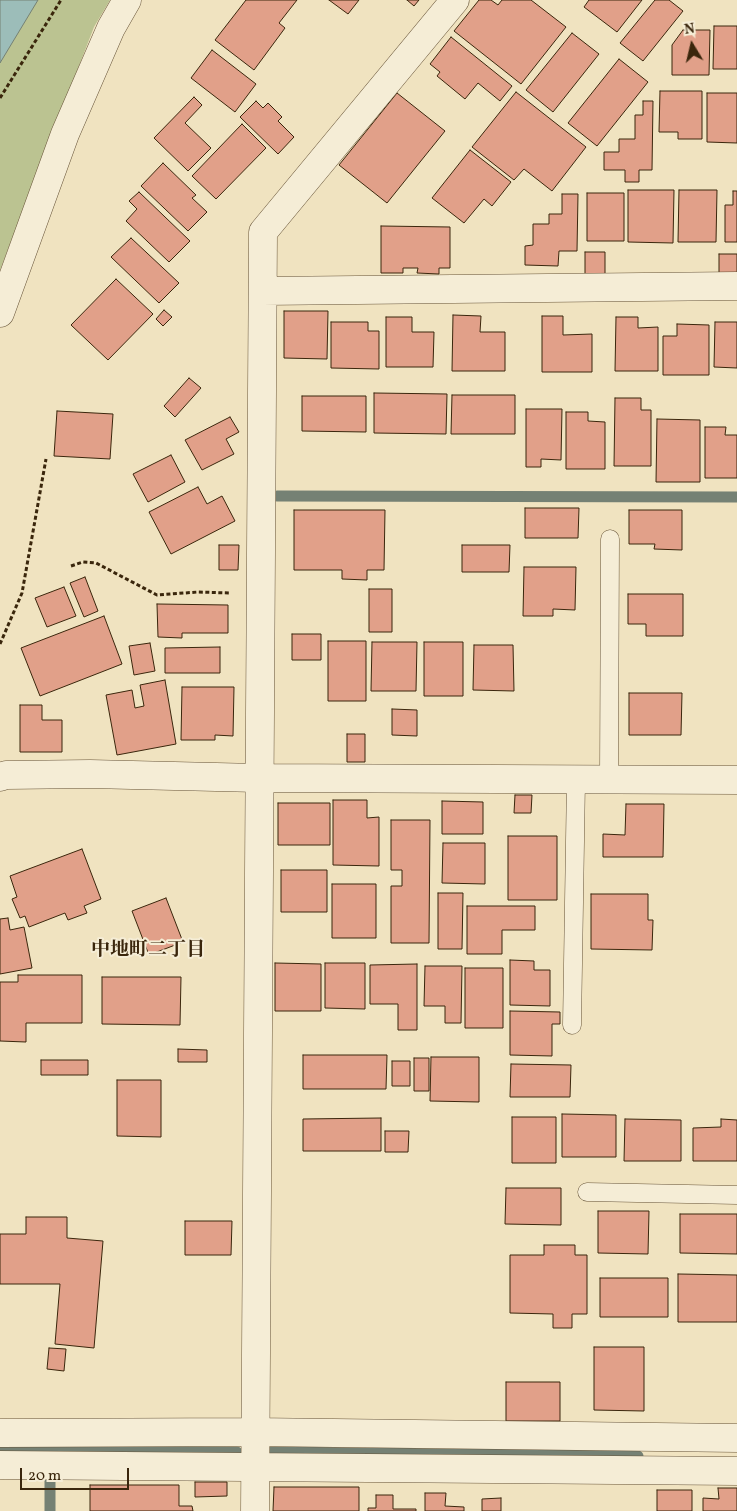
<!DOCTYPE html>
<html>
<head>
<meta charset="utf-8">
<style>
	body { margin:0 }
	#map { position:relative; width:737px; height:1511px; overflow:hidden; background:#f0e3c0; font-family:Vollkorn,serif }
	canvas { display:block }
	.north { position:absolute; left:667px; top:20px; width:50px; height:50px; -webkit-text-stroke:4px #f5edd6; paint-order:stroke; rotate:351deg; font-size:14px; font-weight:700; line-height:20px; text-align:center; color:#3a260c }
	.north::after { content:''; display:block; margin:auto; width:18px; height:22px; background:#3a260c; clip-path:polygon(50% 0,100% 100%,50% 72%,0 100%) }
	.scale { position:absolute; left:20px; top:1468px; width:109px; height:22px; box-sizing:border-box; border:2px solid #3a260c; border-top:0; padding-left:6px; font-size:15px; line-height:18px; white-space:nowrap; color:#3a260c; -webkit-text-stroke:4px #f5edd6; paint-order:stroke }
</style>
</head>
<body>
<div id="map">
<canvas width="737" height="1511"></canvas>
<div class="north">N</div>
<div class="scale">20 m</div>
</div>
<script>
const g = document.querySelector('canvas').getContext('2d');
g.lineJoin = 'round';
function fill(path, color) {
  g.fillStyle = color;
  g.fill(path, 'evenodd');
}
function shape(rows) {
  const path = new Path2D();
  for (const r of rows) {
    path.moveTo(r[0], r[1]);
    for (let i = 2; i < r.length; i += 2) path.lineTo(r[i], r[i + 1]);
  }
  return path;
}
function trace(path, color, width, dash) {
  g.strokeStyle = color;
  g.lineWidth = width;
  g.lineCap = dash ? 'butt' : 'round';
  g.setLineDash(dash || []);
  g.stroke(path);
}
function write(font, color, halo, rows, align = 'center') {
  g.font = font + ' Vollkorn,"Noto Serif JP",serif';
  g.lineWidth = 4;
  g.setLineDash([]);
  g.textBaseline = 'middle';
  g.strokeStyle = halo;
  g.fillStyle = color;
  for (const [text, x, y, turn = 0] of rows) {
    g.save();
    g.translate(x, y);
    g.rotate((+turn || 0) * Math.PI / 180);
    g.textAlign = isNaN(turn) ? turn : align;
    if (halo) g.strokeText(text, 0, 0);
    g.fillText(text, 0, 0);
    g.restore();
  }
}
fill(shape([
	[0,0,110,0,94,27,0,270]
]), '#bbc391');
const water = shape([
	[0,0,38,0,0,63,0,0]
]);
fill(water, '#9cbdb9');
trace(water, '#758174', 1);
trace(shape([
	[277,496,737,497],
	[0,1450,237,1452],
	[270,1452,638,1456],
	[50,1511,50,1478]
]), '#758174', 11);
const building = shape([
	[246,0,297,0,279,23,285,28,254,70,215,40,246,0],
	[329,0,359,0,348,14,329,0],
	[407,0,419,0,414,6,407,0],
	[479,0,491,0,498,5,502,0,531,0,566,27,521,84,454,31,479,0],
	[589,0,642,0,617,32,584,7,589,0],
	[655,0,669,0,683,11,643,61,620,43,655,0],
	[714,26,737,26,737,69,713,69,714,26],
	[683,30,710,30,709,75,672,75,672,45,683,30],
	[572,33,599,54,553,112,526,90,572,33],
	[451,37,512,86,500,101,478,83,465,99,437,76,440,72,430,64,451,37],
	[212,50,256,84,235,112,191,78,212,50],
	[619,59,648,82,597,146,568,123,619,59],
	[660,91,702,91,702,139,678,139,678,132,659,132,660,91],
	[516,92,586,147,552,191,524,169,514,180,472,147,516,92],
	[397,93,445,131,387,203,339,165,397,93],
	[707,93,737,93,737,143,707,142,707,93],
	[194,97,202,105,185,123,211,148,188,171,154,138,194,97],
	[256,101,263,108,268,103,282,117,278,121,294,137,278,154,240,117,256,101],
	[643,101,653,101,652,170,639,170,639,182,625,182,625,170,604,170,604,152,619,152,619,139,635,139,635,115,643,115,643,101],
	[242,124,266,148,216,199,192,176,242,124],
	[470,150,511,182,492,206,484,199,464,223,432,198,470,150],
	[163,163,196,195,192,198,207,212,188,231,141,186,163,163],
	[628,190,674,190,673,243,628,242,628,190],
	[679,190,717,190,716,242,678,242,679,190],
	[733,191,737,191,737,242,725,242,725,205,733,205,733,191],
	[139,192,190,241,169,262,126,221,137,209,129,201,139,192],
	[587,193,624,193,624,241,587,241,587,193],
	[562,194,578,194,577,251,559,251,558,266,525,265,525,246,533,245,533,224,549,224,549,214,562,214,562,194],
	[381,226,450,227,450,268,439,268,439,274,417,273,418,268,403,268,403,273,381,273,381,226],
	[131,238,179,283,159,303,111,257,131,238],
	[585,252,605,252,605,275,585,276,585,252],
	[719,254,737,254,737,274,719,273,719,254],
	[116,279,153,314,108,360,71,325,116,279],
	[164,310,172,317,163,326,156,319,164,310],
	[284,311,328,311,327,359,284,358,284,311],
	[453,315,481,316,480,332,505,332,505,371,452,371,453,315],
	[542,316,563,316,563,335,592,334,592,372,542,372,542,316],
	[386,317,412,317,412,332,434,332,433,367,386,367,386,317],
	[616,317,638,317,638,328,658,327,658,371,615,371,616,317],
	[331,322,368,322,368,331,379,331,379,369,331,368,331,322],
	[715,322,737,322,737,368,714,367,715,322],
	[677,324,709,325,709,375,663,375,663,336,677,336,677,324],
	[189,378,201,388,175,417,164,406,189,378],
	[374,393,447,394,446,434,374,433,374,393],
	[452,395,515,395,515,434,451,434,452,395],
	[302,396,366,396,366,432,302,431,302,396],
	[615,398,641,398,641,410,651,410,651,466,614,466,615,398],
	[526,409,562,409,561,460,541,459,541,467,526,467,526,409],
	[57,411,113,414,110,459,54,456,57,411],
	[566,412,588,412,588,421,605,422,605,469,566,469,566,412],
	[230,417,239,432,226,439,234,454,202,470,185,440,230,417],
	[657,419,700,420,700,482,656,482,657,419],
	[705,427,726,427,725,435,737,435,737,478,705,478,705,427],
	[171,455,185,482,148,502,133,474,171,455],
	[198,487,207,504,222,496,235,521,171,554,149,512,198,487],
	[525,508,579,508,578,538,525,538,525,508],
	[294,510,385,510,384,570,367,570,367,580,342,579,342,570,294,570,294,510],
	[629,510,682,510,682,550,654,549,655,544,629,544,629,510],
	[219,545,239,545,238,570,219,570,219,545],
	[462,545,510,545,509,572,462,572,462,545],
	[524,567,576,567,575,610,553,609,553,616,523,616,524,567],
	[85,577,98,611,84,617,70,583,85,577],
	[64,587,76,616,47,627,35,598,64,587],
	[369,589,392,589,392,632,369,632,369,589],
	[628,594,683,594,683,636,646,636,646,624,628,624,628,594],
	[157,604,228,605,228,633,182,633,182,638,158,637,157,604],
	[104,616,122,664,40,696,21,648,104,616],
	[292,634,321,634,321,660,292,660,292,634],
	[328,641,366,641,366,701,328,701,328,641],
	[372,642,417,642,416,691,371,691,372,642],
	[424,642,463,642,463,696,424,696,424,642],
	[150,643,155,671,134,675,129,646,150,643],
	[474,645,513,645,514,691,473,690,474,645],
	[220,647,220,673,165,673,165,648,220,647],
	[165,680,176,744,117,755,106,695,132,690,135,708,144,706,140,685,165,680],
	[182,687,234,687,233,736,215,735,215,740,181,740,182,687],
	[629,693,682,693,681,735,629,735,629,693],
	[20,705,42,705,42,720,62,720,62,752,20,752,20,705],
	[392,709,417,710,417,736,392,735,392,709],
	[347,734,365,734,365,762,347,762,347,734],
	[515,795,532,795,531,813,514,813,515,795],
	[333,800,367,800,367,818,379,817,379,866,333,865,333,800],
	[442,801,483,802,483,834,442,834,442,801],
	[278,803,330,803,330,845,278,845,278,803],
	[626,804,664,804,663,857,603,857,603,834,625,835,626,804],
	[391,820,430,820,429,943,391,943,391,886,402,886,402,870,391,870,391,820],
	[508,836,557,836,557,900,508,900,508,836],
	[443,843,485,843,485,884,442,883,443,843],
	[82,849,101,899,84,906,87,913,68,920,65,913,29,927,25,916,20,918,12,899,17,897,10,876,82,849],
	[281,870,327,870,327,912,281,912,281,870],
	[332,884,376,884,376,938,332,938,332,884],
	[438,893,463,893,462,949,438,949,438,893],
	[591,894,648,894,648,920,653,920,652,950,591,949,591,894],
	[166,898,183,942,149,955,132,911,166,898],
	[467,906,535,906,535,930,502,930,502,954,467,954,467,906],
	[8,918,10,930,24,927,32,968,0,974,0,919,8,918],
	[510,960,534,961,534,970,550,970,550,1006,510,1005,510,960],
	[275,963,321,964,321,1011,275,1011,275,963],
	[325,963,365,963,365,1009,325,1008,325,963],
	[417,964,417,1030,398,1030,398,1004,370,1004,370,965,417,964],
	[425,966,462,966,461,1023,445,1023,445,1006,424,1006,425,966],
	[465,968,503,968,503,1028,465,1028,465,968],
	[18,975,82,975,82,1023,26,1023,26,1042,0,1041,0,982,18,982,18,975],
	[102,977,181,977,180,1025,102,1024,102,977],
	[510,1011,560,1012,560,1024,552,1024,552,1056,510,1055,510,1011],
	[178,1049,207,1050,207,1062,178,1062,178,1049],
	[303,1055,387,1055,386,1089,303,1089,303,1055],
	[431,1057,479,1057,479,1102,430,1101,431,1057],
	[414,1058,429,1058,429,1091,414,1091,414,1058],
	[41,1060,88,1060,88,1075,41,1075,41,1060],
	[392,1061,410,1061,410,1086,392,1086,392,1061],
	[511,1064,571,1065,570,1097,510,1097,511,1064],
	[117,1080,161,1080,161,1137,117,1136,117,1080],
	[562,1114,616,1115,616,1157,562,1157,562,1114],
	[512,1117,556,1117,556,1163,512,1163,512,1117],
	[381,1118,381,1151,303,1151,303,1119,381,1118],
	[625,1119,681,1120,681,1161,624,1161,625,1119],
	[721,1119,737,1120,737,1161,693,1161,693,1128,721,1127,721,1119],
	[385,1131,409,1131,408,1152,385,1152,385,1131],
	[506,1188,561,1188,561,1225,505,1224,506,1188],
	[598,1211,649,1211,648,1254,598,1253,598,1211],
	[680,1214,737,1214,737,1254,680,1253,680,1214],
	[26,1217,67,1217,67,1238,103,1241,94,1348,55,1344,60,1284,0,1284,0,1234,26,1234,26,1217],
	[185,1221,232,1221,231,1255,185,1255,185,1221],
	[544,1245,575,1245,575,1255,587,1255,587,1314,572,1314,572,1328,553,1328,553,1314,510,1313,510,1255,544,1255,544,1245],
	[678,1274,737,1275,737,1322,678,1322,678,1274],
	[600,1278,668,1278,668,1317,600,1317,600,1278],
	[594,1347,644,1347,644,1411,594,1410,594,1347],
	[49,1348,66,1349,64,1371,47,1369,49,1348],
	[506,1382,560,1382,560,1421,506,1421,506,1382],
	[195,1482,227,1482,227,1496,195,1497,195,1482],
	[90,1485,179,1485,179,1506,192,1506,193,1511,90,1511,90,1485],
	[274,1487,359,1487,359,1511,273,1511,274,1487],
	[718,1488,737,1488,737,1511,703,1511,703,1498,719,1499,718,1488],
	[657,1490,692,1490,692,1511,657,1511,657,1490],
	[425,1493,446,1493,445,1506,464,1507,464,1511,425,1511,425,1493],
	[376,1495,393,1495,393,1509,416,1509,416,1511,368,1511,368,1508,376,1508,376,1495],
	[501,1498,501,1511,482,1511,482,1499,501,1498]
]);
fill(building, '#e1a089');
trace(building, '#3a260c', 1);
const service = shape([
	[609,779,610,539],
	[572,1025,576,780],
	[587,1192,737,1195]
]);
const minor = shape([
	[263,291,737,286],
	[0,313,65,134,111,28,127,0],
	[0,777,6,775,90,774,258,778,737,780],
	[0,1433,254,1432,737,1438],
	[0,1465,737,1471],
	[255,1511,263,232,455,0]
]);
trace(service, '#685539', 19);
trace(minor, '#685539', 29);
trace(shape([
	[0,98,61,0],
	[71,566,83,562,96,563,157,595,198,592,230,593],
	[0,644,22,593,46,459]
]), '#3a260c', 3, [4, 2.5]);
trace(service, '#f5edd6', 18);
trace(minor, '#f5edd6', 28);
write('bold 19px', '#3a260c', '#f5edd6', [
	["中地町二丁目",148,952]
]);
</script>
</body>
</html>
